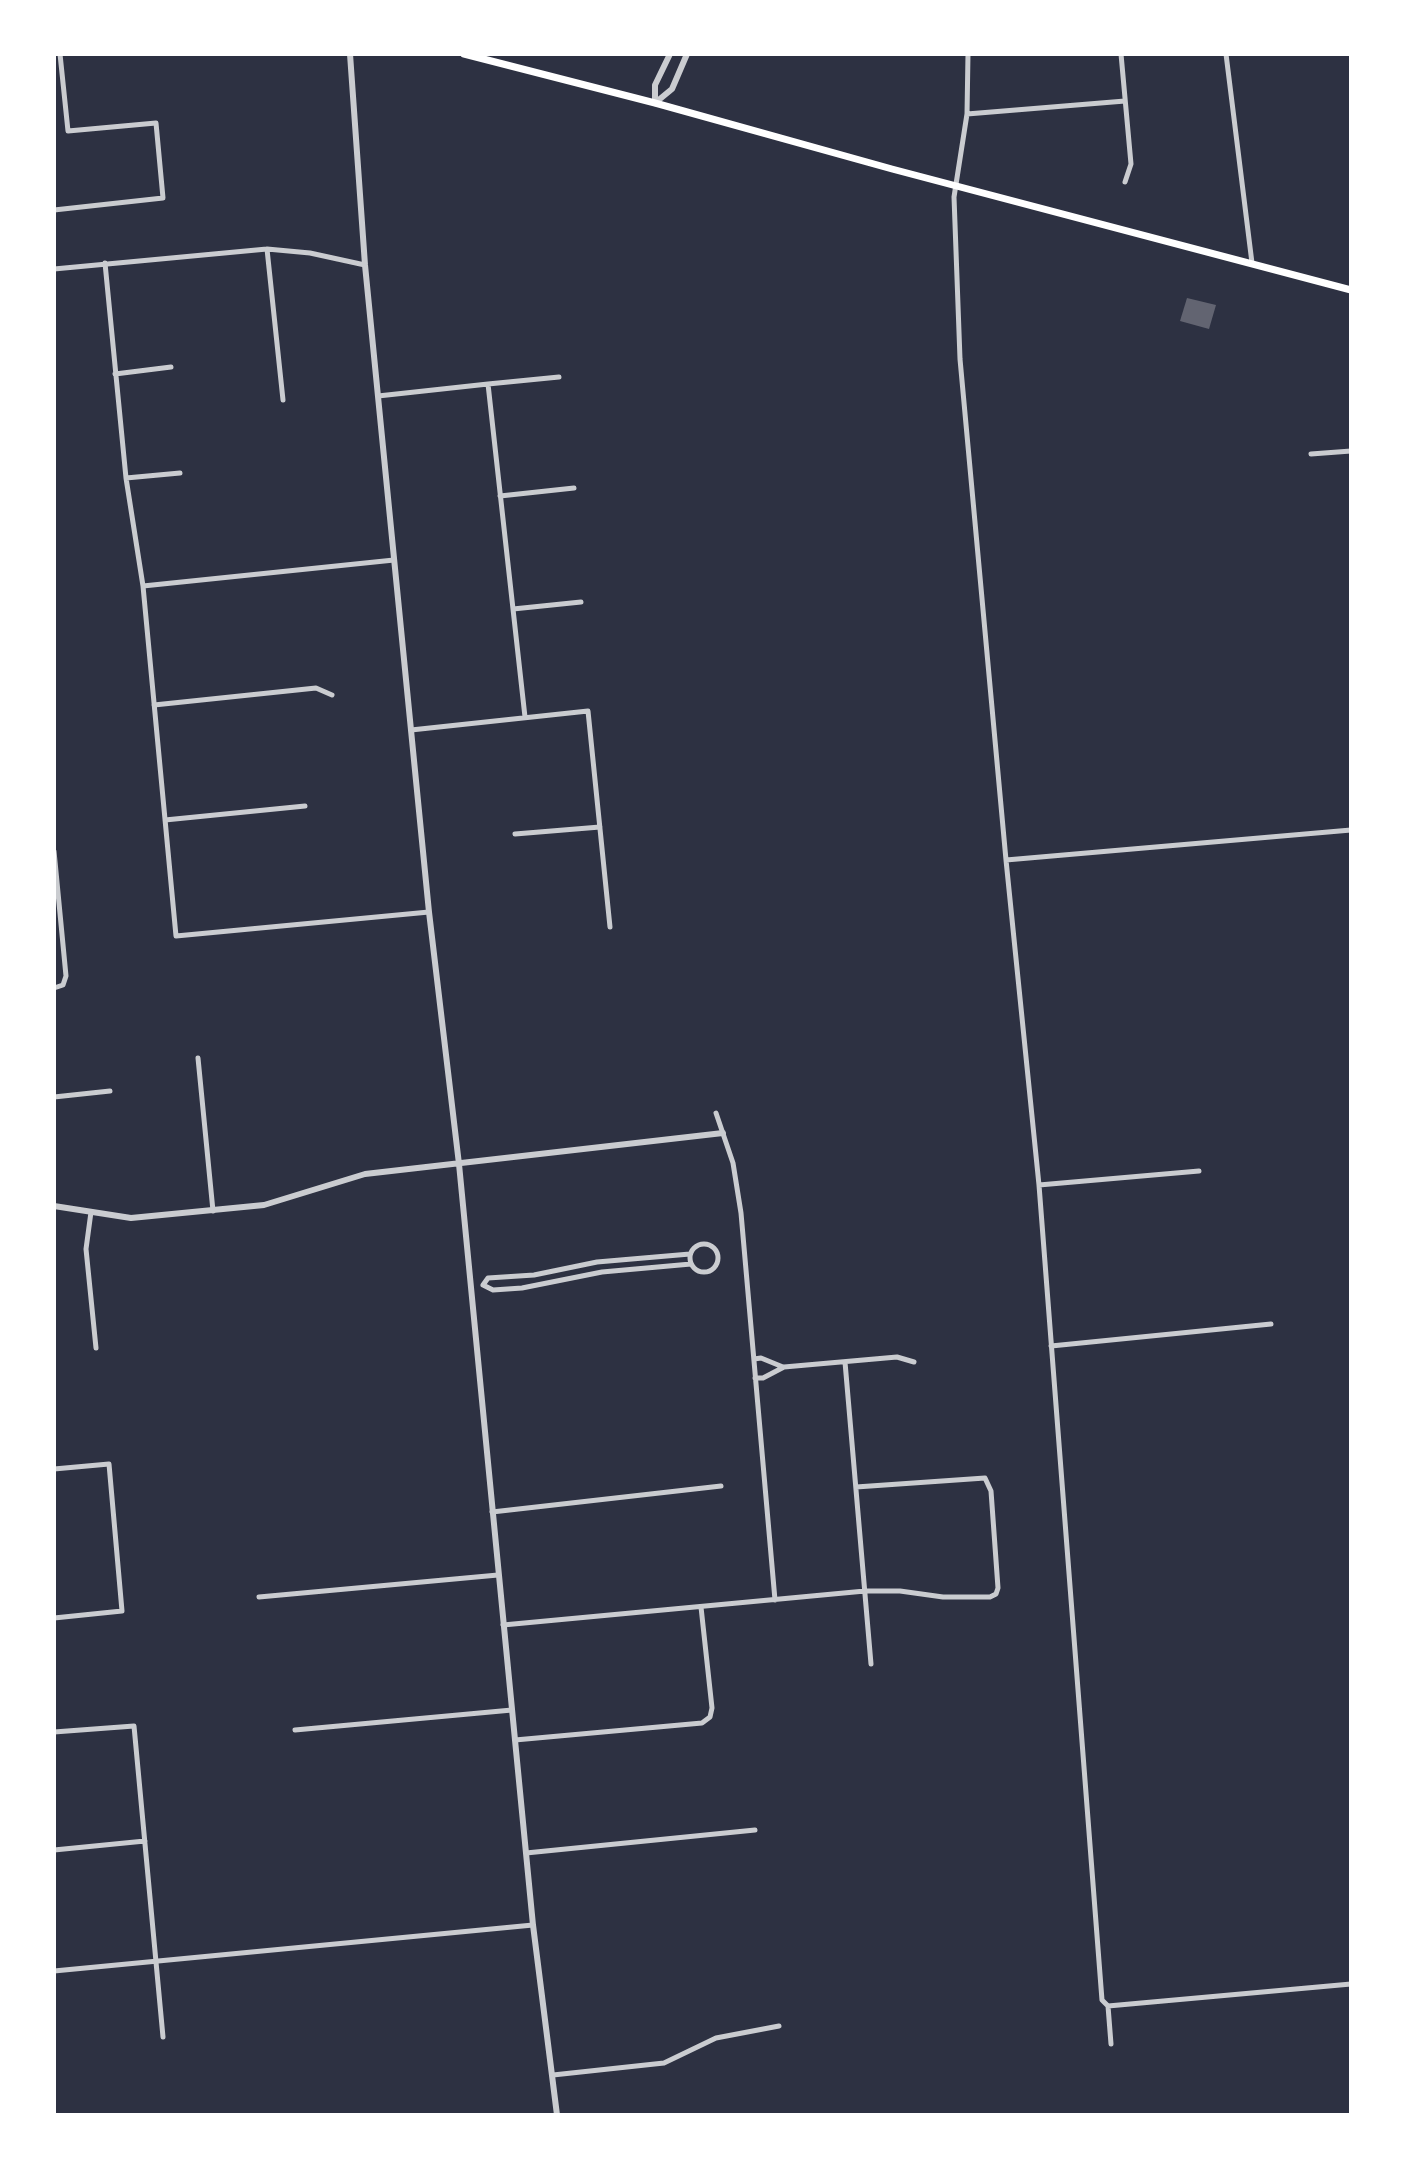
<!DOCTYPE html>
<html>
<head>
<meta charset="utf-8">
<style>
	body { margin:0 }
	#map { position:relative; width:1405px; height:2169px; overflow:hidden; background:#2d3142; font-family:Helvetica,sans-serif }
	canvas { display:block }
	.frame { position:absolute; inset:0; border:56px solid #fff; pointer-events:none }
</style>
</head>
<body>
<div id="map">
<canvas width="1405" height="2169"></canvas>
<div class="frame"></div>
</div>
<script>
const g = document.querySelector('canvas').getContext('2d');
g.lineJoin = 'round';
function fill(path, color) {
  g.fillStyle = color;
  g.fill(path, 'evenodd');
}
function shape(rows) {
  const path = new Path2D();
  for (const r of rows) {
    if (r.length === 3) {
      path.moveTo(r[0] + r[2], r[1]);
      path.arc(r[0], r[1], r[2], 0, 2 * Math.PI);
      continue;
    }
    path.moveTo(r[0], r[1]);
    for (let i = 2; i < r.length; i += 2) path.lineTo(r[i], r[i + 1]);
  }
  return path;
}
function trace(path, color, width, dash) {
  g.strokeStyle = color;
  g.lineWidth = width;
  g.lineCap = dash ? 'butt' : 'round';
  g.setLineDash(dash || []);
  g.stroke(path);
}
fill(shape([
	[1187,298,1216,305,1209,329,1180,321]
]), '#626471');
trace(shape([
	[968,54,967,114,954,197,960,359,1006,860,1039,1185,1102,2000,1108,2006,1351,1984],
	[1121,54,1131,164,1125,182],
	[1226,54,1252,263],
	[967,114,1125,101],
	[54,210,163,198,156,123,68,131,60,54],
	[267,249,283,400],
	[105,263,126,478,143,586,176,936,429,912],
	[54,269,267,249,310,253,365,265],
	[115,374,171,367],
	[488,384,559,377],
	[378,396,488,384,525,717],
	[1311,454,1351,451],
	[126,478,180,473],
	[500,496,574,488],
	[143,586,394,560],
	[513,609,581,602],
	[154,705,316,688,332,695],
	[411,730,588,711,610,927],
	[165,820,305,806],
	[515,834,600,827],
	[54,851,66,976,63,985,54,988],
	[1006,860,1351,830],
	[198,1058,213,1211],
	[54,1097,110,1091],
	[716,1113,733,1163,741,1213,775,1600],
	[1039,1185,1199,1171],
	[91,1212,86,1249,96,1348],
	[704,1258,14],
	[483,1285,488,1278,534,1275,597,1262,690,1254],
	[483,1285,493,1290,522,1288,602,1272,691,1264],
	[1051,1346,1271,1324],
	[754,1359,761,1358,783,1367],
	[845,1362,871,1664],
	[755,1378,763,1378,784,1367,897,1357,914,1362],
	[54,1469,109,1464,122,1611,54,1618],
	[492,1512,721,1486],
	[259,1597,498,1575],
	[503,1625,865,1591,900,1591,943,1597,990,1597,996,1594,998,1588,991,1491,985,1478,856,1487],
	[295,1730,512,1710],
	[54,1732,134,1726,163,2037],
	[515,1740,702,1723,710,1717,712,1708,701,1607],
	[54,1850,145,1841],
	[526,1853,755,1830],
	[54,1971,533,1925],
	[1108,2006,1111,2044],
	[553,2075,664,2063,716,2038,779,2026]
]), '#caccd0', 5);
trace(shape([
	[350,54,365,265,429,912,459,1164,533,1925,557,2115],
	[655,103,672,89,687,54],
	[655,103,655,85,670,54],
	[54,1206,131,1218,264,1205,365,1174,723,1133]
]), '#caccd0', 6);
trace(shape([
	[464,54,655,103,892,169,1351,290]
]), '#fff', 7);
</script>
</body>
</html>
